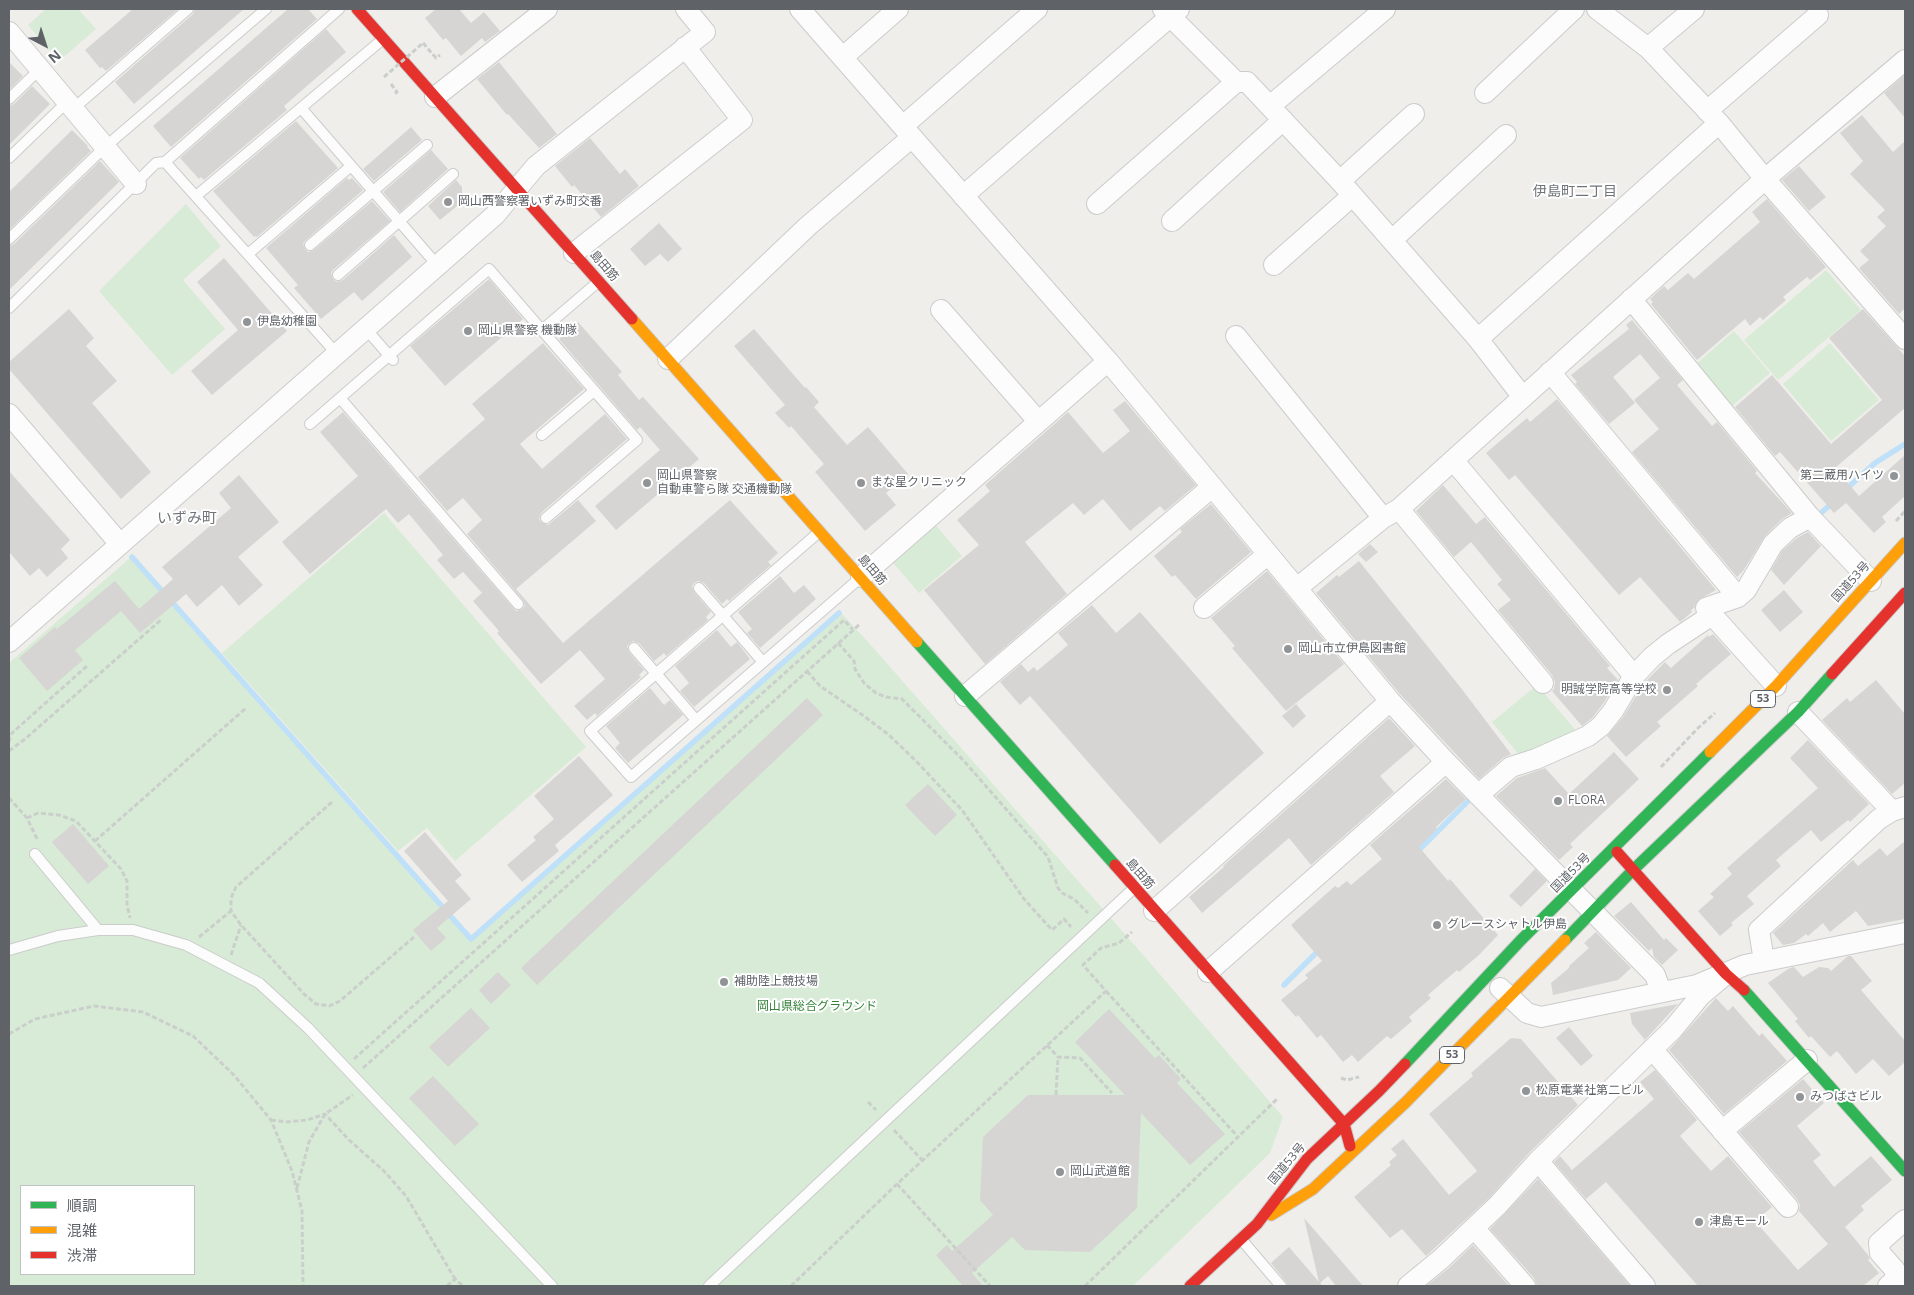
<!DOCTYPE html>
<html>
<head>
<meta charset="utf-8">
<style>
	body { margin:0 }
	#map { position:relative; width:1914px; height:1295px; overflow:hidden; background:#efeeea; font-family:"Open Sans","Noto Sans JP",sans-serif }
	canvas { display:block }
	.frame { position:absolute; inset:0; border:10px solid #5f6368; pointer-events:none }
	.legend { position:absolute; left:20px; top:1185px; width:175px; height:90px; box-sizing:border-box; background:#fff; border:1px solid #bfc1c3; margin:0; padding:6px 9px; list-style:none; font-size:15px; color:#5f6368 }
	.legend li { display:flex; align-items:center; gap:10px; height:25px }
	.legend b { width:25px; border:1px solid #bfc1c3 }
	.north { position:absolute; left:20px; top:20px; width:50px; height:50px; -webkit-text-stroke:4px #fff; paint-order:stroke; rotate:140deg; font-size:14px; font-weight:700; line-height:20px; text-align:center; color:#5f6368 }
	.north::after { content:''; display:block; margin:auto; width:18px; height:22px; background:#5f6368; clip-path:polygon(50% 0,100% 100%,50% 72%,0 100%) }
</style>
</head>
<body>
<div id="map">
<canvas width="1914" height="1295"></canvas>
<div class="frame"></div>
<ul class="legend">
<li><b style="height:6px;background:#30b455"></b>順調</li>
<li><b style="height:6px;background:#ff9f0a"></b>混雑</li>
<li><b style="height:6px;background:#e5322d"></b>渋滞</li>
</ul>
<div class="north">N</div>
</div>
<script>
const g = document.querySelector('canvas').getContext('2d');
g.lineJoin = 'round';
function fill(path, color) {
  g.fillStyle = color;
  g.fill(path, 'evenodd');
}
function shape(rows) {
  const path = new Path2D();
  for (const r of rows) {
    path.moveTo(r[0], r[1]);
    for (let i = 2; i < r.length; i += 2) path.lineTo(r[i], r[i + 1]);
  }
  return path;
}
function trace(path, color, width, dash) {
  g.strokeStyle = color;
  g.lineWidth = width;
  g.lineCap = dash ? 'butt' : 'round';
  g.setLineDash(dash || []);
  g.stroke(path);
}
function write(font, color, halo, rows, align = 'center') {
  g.font = font + ' "Open Sans","Noto Sans JP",sans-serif';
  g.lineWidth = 4;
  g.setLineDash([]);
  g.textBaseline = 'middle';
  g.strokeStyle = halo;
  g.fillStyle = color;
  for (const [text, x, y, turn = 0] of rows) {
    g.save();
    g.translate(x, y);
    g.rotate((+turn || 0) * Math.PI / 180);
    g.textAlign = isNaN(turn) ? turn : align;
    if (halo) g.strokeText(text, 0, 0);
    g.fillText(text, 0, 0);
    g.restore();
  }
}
fill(shape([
	[46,9,78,9,96,29,59,61,28,25],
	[186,204,221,246,183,280,225,329,172,375,99,291],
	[1826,270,1861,310,1778,380,1744,340],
	[1734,331,1770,373,1731,407,1695,365],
	[1830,343,1879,400,1831,441,1783,384],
	[384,513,586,747,455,861,427,828,398,851,222,653],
	[933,522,962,556,919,593,889,558],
	[130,558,471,941,841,613,869,643,1138,949,1283,1117,1270,1153,1133,1286,9,1286,9,663],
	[21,1186,194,1186,194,1274,21,1274],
	[1537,685,1579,734,1521,757,1492,722]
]), '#d8ebd6');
trace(shape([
	[1845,490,1875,463,1905,444],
	[1820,514,1833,502],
	[132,557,471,939,839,613],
	[1416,853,1471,798],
	[1284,985,1321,948]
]), '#bfe0f9', 5.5);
fill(shape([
	[133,9,178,9,106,71,102,67,100,68,85,50],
	[195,9,244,9,134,104,115,82,193,14],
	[288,9,308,9,317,19,171,147,153,126],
	[436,9,459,9,471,23,484,12,500,31,485,42,482,38,461,56,446,38,443,40,425,18],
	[326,29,346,52,284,106,287,110,204,180,201,177,199,179,180,158],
	[9,62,23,76,9,90],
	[499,62,557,134,539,148,508,114,507,115,477,79],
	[1905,75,1905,118,1884,93],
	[32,86,50,104,9,145,9,106,14,104],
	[1862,115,1893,152,1905,141,1905,308,1899,314,1859,268,1869,260,1860,251,1886,226,1877,217,1885,210,1850,174,1863,161,1840,133],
	[296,121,338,168,257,237,255,236,254,237,213,191],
	[411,127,422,140,374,181,363,169],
	[72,130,88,146,87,147,91,151,9,230,9,192],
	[590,138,620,174,625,169,639,186,601,217,574,185,572,187,555,166],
	[431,150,448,169,400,212,383,192],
	[100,161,119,182,9,290,9,246,14,244],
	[1799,166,1826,197,1809,211,1782,180],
	[347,178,349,180,352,178,363,190,306,240,303,243,305,249,308,252,314,250,372,201,390,221,333,270,331,273,333,279,336,282,343,280,394,235,412,257,362,301,354,292,321,319,294,288,298,285,266,248],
	[456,180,462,187,462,202,440,220,428,206],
	[1767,199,1826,267,1810,280,1807,277,1783,297,1786,300,1763,320,1760,317,1750,326,1745,319,1697,360,1651,304,1653,302,1650,299,1664,286,1668,290,1688,273,1694,279,1760,222,1752,212],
	[659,223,682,249,668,262,660,254,645,266,630,249],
	[224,258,287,331,212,395,191,371,238,330,197,282],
	[489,279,523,319,445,386,410,346],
	[69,309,94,338,86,346,117,381,92,403,151,472,121,499,9,369,9,362],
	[1863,309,1905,356,1905,408,1835,468,1859,496,1905,455,1905,496,1882,517,1886,522,1874,533,1846,503,1834,513,1780,452,1775,456,1735,407,1772,375,1831,444,1882,400,1829,338],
	[1632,320,1683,380,1677,385,1712,426,1717,422,1757,471,1755,473,1792,513,1782,519,1765,536,1743,571,1737,577,1632,452,1659,429,1634,400,1660,378,1640,354,1613,377,1635,403,1609,424,1575,384,1577,382,1571,375,1629,329,1626,325],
	[578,322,622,372,618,375,639,400,643,397,699,459,616,530,595,506,660,450,640,427,637,430,559,339],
	[754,329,805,388,806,387,819,402,814,407,847,445,868,427,908,474,886,493,896,505,865,531,815,472,824,464,791,426,789,428,775,413,785,405,734,346],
	[543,343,584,389,520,444,542,469,605,414,627,439,541,513,539,519,541,522,548,525,578,500,596,521,516,589,563,643,730,500,778,553,768,562,771,565,729,601,727,599,722,604,704,583,698,581,694,583,692,586,694,592,711,612,706,617,708,620,666,656,664,653,654,661,639,643,633,641,630,643,627,646,629,652,644,670,639,675,641,677,597,716,595,713,587,720,574,706,605,679,580,650,541,684,497,633,499,631,473,601,482,593,463,572,454,579,437,560,443,555,409,514,398,523,386,509,310,574,282,542,358,476,320,432,343,412,513,608,516,611,522,609,525,606,523,600,467,534,482,520,463,498,447,511,418,477,485,419,472,404],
	[1557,399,1716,590,1698,600,1694,608,1691,610,1692,612,1680,622,1640,577,1619,595,1515,475,1509,480,1486,453,1527,418,1530,422],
	[1125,401,1196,485,1165,511,1160,506,1130,531,1103,499,1084,515,1073,503,1025,542,1067,594,985,664,924,590,979,545,957,520,990,491,985,485,1068,412,1103,453,1130,431,1113,410],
	[9,471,70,540,61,549,68,558,47,577,39,568,30,576,9,552],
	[239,475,279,522,238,557,263,585,239,606,222,585,197,607,186,594,140,633,121,611,75,650,83,660,47,691,19,658,55,627,57,629,115,581,139,609,173,579,162,567,231,508,219,493],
	[1443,485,1476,524,1485,517,1610,666,1607,668,1618,680,1603,704,1593,717,1582,726,1552,691,1554,689,1555,682,1552,675,1498,610,1511,600,1497,584,1502,580,1471,542,1454,557,1416,511],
	[1211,504,1251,552,1196,599,1175,575,1172,577,1154,556,1182,532,1180,529],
	[1808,532,1821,546,1784,585,1771,570,1782,551,1797,538],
	[1370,544,1378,552,1366,562,1358,554],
	[1359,561,1461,688,1511,754,1503,758,1479,779,1399,693,1316,593,1337,575,1339,577],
	[1267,571,1344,664,1286,711,1232,648,1235,646,1211,618],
	[780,576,794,593,804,585,816,599,760,648,747,633,752,629,738,612],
	[1784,590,1803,612,1780,632,1761,610],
	[1092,605,1116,633,1140,612,1264,753,1160,844,1030,696,1020,705,1000,682,1021,664,1028,672,1034,667,1037,671,1068,645,1058,633],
	[717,630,731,647,737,642,750,659,694,707,680,691,689,683,675,666],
	[1713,634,1731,654,1696,684,1698,686,1657,722,1661,726,1626,757,1607,736,1623,717,1644,683,1665,662,1671,668,1708,635,1709,637],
	[1876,680,1905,714,1905,783,1892,794,1822,720,1847,698,1850,702],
	[650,688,664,705,670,700,683,715,628,763,615,748,620,743,606,726],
	[807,698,823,715,537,985,521,968],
	[1296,704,1306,716,1293,728,1282,716],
	[1389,718,1415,746,1380,776,1394,792,1311,865,1289,838,1202,913,1189,897,1224,867,1223,866],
	[1808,740,1869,804,1850,822,1848,820,1821,842,1811,830,1776,860,1781,866,1747,896,1754,904,1731,923,1733,925,1720,936,1698,911,1714,897,1710,894,1732,874,1727,868,1818,788,1790,758],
	[1614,752,1639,779,1570,844,1573,847,1559,860,1496,796,1517,778,1545,768,1569,794],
	[579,756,613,795,555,845,559,851,522,882,507,865,536,840,533,837,554,819,534,796],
	[1446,779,1466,799,1436,827,1437,829,1419,847,1448,881,1450,879,1498,935,1480,954,1459,972,1457,970,1428,995,1431,998,1409,1017,1412,1021,1391,1039,1387,1036,1358,1062,1352,1055,1343,1062,1321,1035,1317,1038,1298,1015,1296,1017,1281,1000,1308,978,1305,975,1322,961,1291,925,1335,886,1338,888,1347,881,1351,885,1382,859,1370,845],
	[928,784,957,815,935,836,905,805],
	[73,824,109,866,88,884,52,842],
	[425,832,462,875,455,881,471,899,437,928,446,938,431,951,413,930,448,901,404,851],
	[1905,841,1905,919,1868,926,1856,911,1830,932,1823,923,1808,936,1806,934,1794,943,1783,945,1773,933,1853,860,1858,866,1880,848,1887,856],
	[1535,869,1547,881,1521,907,1509,896],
	[1631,902,1664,940,1666,938,1678,950,1662,965,1654,957,1652,948,1649,951,1614,916],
	[1596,932,1631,968,1618,980,1553,995,1551,983,1569,968,1569,966,1589,948,1584,943],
	[1848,956,1851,956,1872,981,1861,990,1905,1041,1905,1062,1889,1076,1873,1059,1856,1074,1837,1051,1830,1057,1811,1036,1809,1038,1795,1021,1798,1019,1768,983,1788,969,1794,967,1803,977,1819,967,1828,968,1831,971],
	[498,972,511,985,491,1004,479,990],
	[1716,998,1728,1011,1733,1006,1759,1036,1762,1033,1787,1061,1724,1114,1669,1050],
	[1678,1004,1645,1040,1632,1024,1630,1013],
	[471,1008,490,1028,448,1067,429,1047],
	[1109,1009,1155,1058,1159,1055,1181,1079,1177,1083,1225,1134,1190,1165,1141,1113,1137,1208,1090,1252,1025,1250,1012,1237,972,1273,983,1286,963,1286,936,1255,947,1245,952,1251,993,1215,980,1200,983,1137,1028,1095,1125,1095,1075,1042],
	[1569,1027,1593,1056,1581,1066,1556,1038],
	[1511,1038,1521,1039,1578,1105,1529,1153,1489,1198,1426,1256,1402,1229,1390,1238,1354,1197,1391,1165,1389,1162,1397,1155,1391,1149,1403,1139,1449,1195,1477,1171,1429,1114,1473,1076,1471,1073],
	[1655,1070,1697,1120,1680,1136,1711,1171,1728,1156,1772,1207,1755,1221,1798,1270,1828,1244,1799,1211,1800,1205,1797,1199,1739,1132,1803,1079,1824,1103,1797,1126,1821,1155,1813,1161,1834,1187,1871,1156,1892,1180,1861,1206,1864,1210,1845,1227,1868,1255,1870,1258,1868,1260,1879,1273,1863,1286,1698,1286,1606,1182,1586,1199,1554,1162,1560,1156,1572,1170,1654,1099,1640,1082],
	[433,1076,479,1124,455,1146,409,1098],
	[1538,1179,1630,1286,1537,1286,1534,1278,1490,1229],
	[1304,1218,1363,1286,1336,1286,1328,1276,1320,1283,1323,1286,1288,1286,1286,1282,1271,1263,1289,1247,1319,1282],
	[1473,1245,1509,1286,1426,1286,1449,1268]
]), '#d6d5d3');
const lane = shape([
	[9,99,40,69],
	[301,108,438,266],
	[73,109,188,9],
	[9,158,67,102],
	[165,162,337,354],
	[196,196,383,39],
	[9,239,105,147,266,9],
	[310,245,427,145],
	[248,254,351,166],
	[338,275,453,174],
	[9,308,156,163,165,162,339,9],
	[366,329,393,360],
	[542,330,598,282],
	[340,398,518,604],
	[310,424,489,269,637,440,546,518],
	[542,435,594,391],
	[818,533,590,731,631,777,860,578],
	[699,588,763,662],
	[634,648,696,720],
	[35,854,98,930],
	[9,950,58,936,98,930,133,930,186,945,259,983,308,1028,552,1286],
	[1241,1239,1281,1286],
	[709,1286,1133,889]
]);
const street = shape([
	[800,9,1108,361,1390,701,1446,762,1655,975,1661,992],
	[1163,9,1236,82],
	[1597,9,1648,48,1719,123,1765,179,1905,339],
	[9,32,136,184],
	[1648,48,1694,9],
	[843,57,898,9],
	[1485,93,1574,9],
	[435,97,547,9],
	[1270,106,1385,9],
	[1707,111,1818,15],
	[903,126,1037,9],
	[1340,181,1414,114],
	[963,196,1179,9],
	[1097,204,1236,82,1247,82,1340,181,1478,339,1522,396],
	[1172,221,1283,120],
	[1392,240,1506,135],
	[574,253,742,120,685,47],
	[1274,265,1352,196],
	[1631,299,1810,517,1871,581],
	[941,310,1038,421],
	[1236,336,1383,518],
	[1478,339,1719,123],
	[668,359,808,226,911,138],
	[1550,372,1738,597],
	[9,414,120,544],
	[1453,460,1634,676],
	[1399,509,1543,683],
	[861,577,1108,361],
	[1297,588,1383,518,1399,509,1765,179,1905,60],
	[1204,608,1268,554],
	[9,642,495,215,536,166,705,32,686,9],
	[1776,686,1706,608,1738,597,1746,590,1773,544,1790,528,1810,517],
	[965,696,1212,487],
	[1798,712,1892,811],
	[1478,795,1511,767,1536,759,1588,736,1601,726,1613,711,1634,676,1652,657,1668,644,1712,615],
	[1154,911,1390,701],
	[1764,961,1759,930,1879,819,1892,811,1905,807],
	[1208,972,1446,762],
	[1500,988,1527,1013,1541,1017,1697,985,1745,965,1905,933],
	[1652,1049,1788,1207],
	[1722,1131,1807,1060],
	[1538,1161,1645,1286],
	[1474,1228,1525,1286],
	[1408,1286,1441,1259,1497,1206,1538,1161,1673,1029,1701,995,1726,974],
	[1888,1286,1895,1280,1895,1270,1880,1253,1879,1243,1905,1220]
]);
const fast = shape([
	[917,642,1115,865],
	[1565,940,1633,870,1798,712,1832,674],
	[1744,990,1905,1171],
	[1405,1064,1521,940,1710,752]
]);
const slow = shape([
	[632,319,917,642],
	[1710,752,1776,686,1905,543],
	[1271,1215,1313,1189,1406,1102,1565,940]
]);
const jam = shape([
	[357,9,632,319],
	[1832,674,1905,593],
	[1617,852,1726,974,1744,990],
	[1115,865,1344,1124,1350,1146],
	[1190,1286,1257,1224,1307,1159,1379,1091,1405,1064]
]);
trace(lane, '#cbcccc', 12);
trace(street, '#cbcccc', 22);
trace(fast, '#cacacb', 13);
trace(slow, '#cacacb', 13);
trace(jam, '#cacacb', 13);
trace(shape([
	[423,43,436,58,440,55],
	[391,84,397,92,394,95],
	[1896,521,1905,511],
	[838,643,854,661,855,669,864,683,876,693,886,697,902,699,963,760,1048,857,1058,888,1062,893,1074,899,1088,913],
	[807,671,820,686,861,714,889,735,916,761,962,810,1024,899,1052,930,1064,919,1071,927],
	[9,742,11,734,87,666],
	[9,751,25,739,162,619],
	[1661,767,1698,728,1715,713],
	[9,798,27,818,38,841],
	[332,802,236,887,231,898,231,911,241,925,304,994,316,1004,329,1006,340,1001,414,937],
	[27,818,38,813,59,815,76,821,121,869,127,881,127,904,130,918],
	[95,841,246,708],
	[199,937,231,911],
	[231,955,241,925],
	[1106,991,1238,1137],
	[9,1034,35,1019,94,1006,143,1012,193,1036,233,1074,271,1120,292,1171,302,1211,303,1286],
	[1047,1045,1058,1057,1080,1058,1112,1093],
	[354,1059,844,620,853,630],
	[363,1068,860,624],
	[1341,1078,1347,1080,1359,1077],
	[1056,1095,1058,1057],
	[868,1102,876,1110],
	[271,1120,287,1122,307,1120,325,1114,349,1140,384,1171,406,1196,455,1279],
	[894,1130,923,1161],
	[897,1184,990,1286],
	[297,1188,309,1142,325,1114,353,1095],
	[447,1286,455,1279,463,1286],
	[791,1286,897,1184,1106,991,1083,965,1101,948,1119,943,1132,932],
	[1085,1286,1278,1098]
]), '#cacfcc', 3, [5, 2.5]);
trace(lane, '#fdfcfc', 10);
trace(street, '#fdfcfc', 20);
trace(fast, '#30b455', 11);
trace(slow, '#ff9f0a', 11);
trace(jam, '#e5322d', 11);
trace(shape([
	[384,77,423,43]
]), '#cacfcc', 3, [5, 2.5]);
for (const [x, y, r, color] of [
	[448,202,5,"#919496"],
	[247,322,5,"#919496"],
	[468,331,5,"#919496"],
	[1894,476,5,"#919496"],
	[647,483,5,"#919496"],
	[861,483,5,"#919496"],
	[1288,649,5,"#919496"],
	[1667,690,5,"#919496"],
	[1558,801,5,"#919496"],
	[1437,925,5,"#919496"],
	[724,982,5,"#919496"],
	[1526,1091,5,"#919496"],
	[1800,1097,5,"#919496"],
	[1060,1172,5,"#919496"],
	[1699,1222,5,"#919496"]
]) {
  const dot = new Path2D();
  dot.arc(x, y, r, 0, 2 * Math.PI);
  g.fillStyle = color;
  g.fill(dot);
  trace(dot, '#fff', 2);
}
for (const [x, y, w] of [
	[1763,699,25],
	[1452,1055,25]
]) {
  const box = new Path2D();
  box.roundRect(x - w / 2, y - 8.5, w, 17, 4);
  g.fillStyle = '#fff';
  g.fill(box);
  trace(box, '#5f6368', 1);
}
write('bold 11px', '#5f6368', null, [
	["53",1763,699],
	["53",1452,1055]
]);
write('12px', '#5f6368', '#fff', [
	["岡山西警察署いずみ町交番",458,202],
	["伊島幼稚園",257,322],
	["岡山県警察 機動隊",478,331],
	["岡山県警察",657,476],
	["自動車警ら隊 交通機動隊",657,490],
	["第二蔵用ハイツ",1884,476,"right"],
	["まな星クリニック",871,483],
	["岡山市立伊島図書館",1298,649],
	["明誠学院高等学校",1657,690,"right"],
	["FLORA",1568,801],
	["グレースシャトル伊島",1447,925],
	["補助陸上競技場",734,982],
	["松原電業社第二ビル",1536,1091],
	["みつばさビル",1810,1097],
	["岡山武道館",1070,1172],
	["津島モール",1709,1222]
], 'left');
write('12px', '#5f6368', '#fff', [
	["島田筋",604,266,49],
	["島田筋",872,570,49],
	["国道53号",1851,582,-48],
	["国道53号",1571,873,-45],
	["島田筋",1140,874,49],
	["国道53号",1287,1164,-50]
]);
write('12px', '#348238', '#fff', [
	["岡山県総合グラウンド",817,1007]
]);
write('14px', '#70757a', '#fff', [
	["伊島町二丁目",1575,192]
]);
write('15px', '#70757a', '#fff', [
	["いずみ町",187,519]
]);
</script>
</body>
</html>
